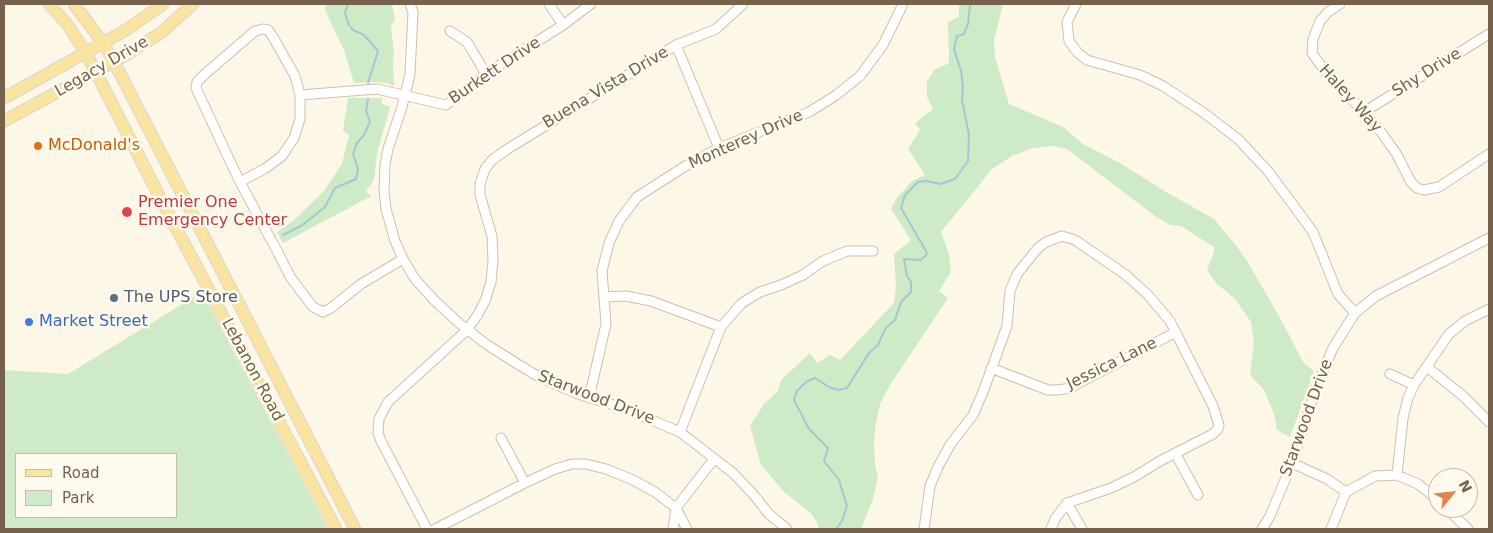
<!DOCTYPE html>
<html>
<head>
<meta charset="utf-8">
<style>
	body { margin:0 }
	#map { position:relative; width:1493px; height:533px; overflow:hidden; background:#fcf7e7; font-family:"DejaVu Sans",sans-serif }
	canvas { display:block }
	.frame { position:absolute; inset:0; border:5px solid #76614c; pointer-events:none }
	.legend { position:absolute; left:15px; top:453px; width:162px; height:65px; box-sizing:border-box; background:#fffaee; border:1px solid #c8bdad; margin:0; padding:6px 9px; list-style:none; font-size:15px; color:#76614c }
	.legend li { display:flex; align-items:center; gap:10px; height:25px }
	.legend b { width:25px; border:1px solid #c8bdad }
	.north { position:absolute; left:1428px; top:468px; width:50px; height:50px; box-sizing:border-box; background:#fffaee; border:1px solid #c8bdad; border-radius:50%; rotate:62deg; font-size:14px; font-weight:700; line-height:20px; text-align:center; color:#76614c }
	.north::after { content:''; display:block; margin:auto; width:18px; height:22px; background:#e4854f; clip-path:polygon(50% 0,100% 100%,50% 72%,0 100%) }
</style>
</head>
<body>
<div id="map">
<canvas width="1493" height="533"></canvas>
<div class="frame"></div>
<ul class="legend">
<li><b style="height:6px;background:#f9e5a1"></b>Road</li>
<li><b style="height:14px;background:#cfeac6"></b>Park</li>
</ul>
<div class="north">N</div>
</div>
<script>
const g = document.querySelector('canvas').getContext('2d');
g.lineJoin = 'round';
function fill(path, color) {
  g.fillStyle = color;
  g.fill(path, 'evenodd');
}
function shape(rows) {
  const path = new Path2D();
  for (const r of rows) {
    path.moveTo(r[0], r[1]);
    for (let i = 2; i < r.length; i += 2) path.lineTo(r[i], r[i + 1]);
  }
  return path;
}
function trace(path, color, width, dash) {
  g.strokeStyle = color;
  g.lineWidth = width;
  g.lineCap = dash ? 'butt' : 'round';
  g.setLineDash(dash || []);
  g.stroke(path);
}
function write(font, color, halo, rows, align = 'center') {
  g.font = font + ' "DejaVu Sans",sans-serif';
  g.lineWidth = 5;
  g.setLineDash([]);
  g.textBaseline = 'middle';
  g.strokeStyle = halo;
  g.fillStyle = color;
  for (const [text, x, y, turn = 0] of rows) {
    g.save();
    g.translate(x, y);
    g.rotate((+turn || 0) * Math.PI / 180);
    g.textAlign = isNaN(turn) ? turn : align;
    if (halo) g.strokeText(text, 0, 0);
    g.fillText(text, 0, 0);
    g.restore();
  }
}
fill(shape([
	[327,4,392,4,395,19,391,27,394,52,393,63,394,86,387,83,376,82,354,83,344,50,325,10],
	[959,4,1003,4,994,40,995,57,1009,104,1063,127,1083,144,1120,163,1166,192,1214,219,1235,244,1249,264,1280,318,1303,362,1314,371,1290,437,1277,430,1274,414,1264,390,1250,375,1254,343,1251,322,1235,299,1215,282,1207,270,1214,252,1214,247,1181,226,1170,225,1155,216,1067,149,1053,146,1033,148,1012,156,992,169,941,232,949,254,951,272,939,291,948,298,890,385,880,404,875,428,874,444,875,466,878,477,873,499,861,529,819,529,817,522,811,513,784,492,761,465,750,426,764,404,778,391,781,380,810,353,817,363,830,355,840,360,894,303,896,288,894,254,911,240,891,209,896,199,912,181,925,175,908,149,920,130,915,123,933,109,927,97,927,82,934,70,949,63,948,22,959,17],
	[348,98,382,98,382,104,390,107,377,153,374,180,366,191,371,196,283,243,277,232,293,221,324,191,342,164,349,135,343,131],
	[202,292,328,529,4,529,4,370,68,374],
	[176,454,176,517,16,517,16,454]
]), '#cfeac6');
trace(shape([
	[348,4,345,13,349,25,353,30,364,35,378,51,368,83],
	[283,235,301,226,325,207,335,188,356,179,358,169,353,154,357,143,364,135,370,122,366,111,368,99],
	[836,529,842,521,847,506,839,480,824,461,828,448,809,429,794,400,797,391,806,382,815,378,829,387,838,390,847,388,869,353,878,345,885,329,895,320,901,302,911,292,911,282,907,276,904,259,921,260,927,254,926,251,901,208,905,195,918,182,926,181,941,184,955,179,968,161,969,135,962,100,963,87,961,71,954,49,957,36,964,34,968,24,970,4]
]), '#a2c8d7', 2);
const minor = shape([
	[410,4,413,12,410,74,402,107,388,149,385,165,384,191,386,209,395,241,403,259,415,279,434,300,460,324,486,344,519,365,541,378,578,394,623,408,680,432,733,473,753,494,769,514,787,529],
	[549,4,563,25],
	[1076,4,1067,22,1069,41,1078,53,1087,60,1140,75,1163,86,1204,113,1238,139,1268,171,1313,232,1338,294,1355,313],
	[1340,4,1328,12,1320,21,1313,39,1312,53,1327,74,1364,112,1381,132,1396,153,1411,182,1417,188,1424,190,1439,187,1489,154],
	[450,31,467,42,486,74],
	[676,45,719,148],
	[300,95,377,89,446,105,486,74,563,25,591,4],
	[1364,112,1489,34],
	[240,182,266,168,282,156,294,138,300,119,300,95,295,76,273,37,268,30,263,29,255,31,205,74,197,82,196,88,229,159,240,182,262,223,275,247,291,278,313,307,323,312,331,308,361,284,403,259],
	[604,297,626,296,651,301,721,327],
	[1427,367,1463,396,1489,422],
	[991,368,1048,390,1058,390,1070,388,1083,381,1176,332],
	[1390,374,1414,385],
	[589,398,606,324,602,271,609,243,619,221,637,197,687,165,719,148,809,112,835,96,860,76,883,45,903,4],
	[680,432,721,327,742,303,760,292,781,285,803,275,823,261,847,251,873,251],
	[501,438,525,483],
	[1175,453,1198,495],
	[1292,463,1327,479,1346,492],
	[1397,475,1403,418,1408,398,1414,385,1449,334,1465,321,1489,309],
	[1067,503,1082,529],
	[1446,508,1468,529],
	[427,529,381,441,378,433,379,419,388,402,467,330,477,316,485,301,491,282,493,260,492,236,480,195,480,184,485,169,492,160,506,150,676,45,716,29,743,4],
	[435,529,525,483,555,469,572,464,586,464,606,469,633,480,655,492,676,508,687,529],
	[673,529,676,508,714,459],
	[924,529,930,486,938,467,950,445,973,415,983,392,1007,326,1010,291,1017,274,1038,248,1046,242,1062,236,1075,240,1126,275,1148,295,1170,321,1213,406,1219,425,1218,429,1213,434,1160,461,1134,477,1111,488,1067,503,1055,519,1051,529],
	[1262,529,1270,516,1292,463,1316,388,1333,348,1355,313,1376,296,1489,238],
	[1331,529,1346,492,1375,476,1397,475,1418,484,1438,500]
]);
const major = shape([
	[49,4,67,24,86,53,168,213,336,529],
	[74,4,103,43,114,62,355,529],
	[4,98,126,30,163,4],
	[4,121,126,55,162,32,193,4]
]);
trace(minor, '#cec0ad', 11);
trace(major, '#dbd6d0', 13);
trace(minor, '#fff', 9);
trace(major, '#f9e5a1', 11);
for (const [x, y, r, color] of [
	[38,146,5,"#e8710a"],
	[127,212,6,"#e0444e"],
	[114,298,5,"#5c6f8a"],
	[29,322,5,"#3f7fe0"]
]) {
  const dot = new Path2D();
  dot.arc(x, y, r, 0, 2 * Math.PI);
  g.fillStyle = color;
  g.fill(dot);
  trace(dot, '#fffaee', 2);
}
write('16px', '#76614c', '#fffaee', [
	["Legacy Drive",102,67,-30],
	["Burkett Drive",495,71,-34],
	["Shy Drive",1427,73,-32],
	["Buena Vista Drive",606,88,-31],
	["Haley Way",1350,99,48],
	["Monterey Drive",746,140,-24],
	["Jessica Lane",1112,364,-26],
	["Lebanon Road",252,370,62],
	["Starwood Drive",596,398,21],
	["Starwood Drive",1307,418,-70]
]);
write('16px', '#c56008', '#fffaee', [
	["McDonald's",48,146]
], 'left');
write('16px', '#be3a42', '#fffaee', [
	["Premier One",138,203],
	["Emergency Center",138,221]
], 'left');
write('16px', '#4e5e75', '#fffaee', [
	["The UPS Store",124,298]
], 'left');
write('16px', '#366cbe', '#fffaee', [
	["Market Street",39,322]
], 'left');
</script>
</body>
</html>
